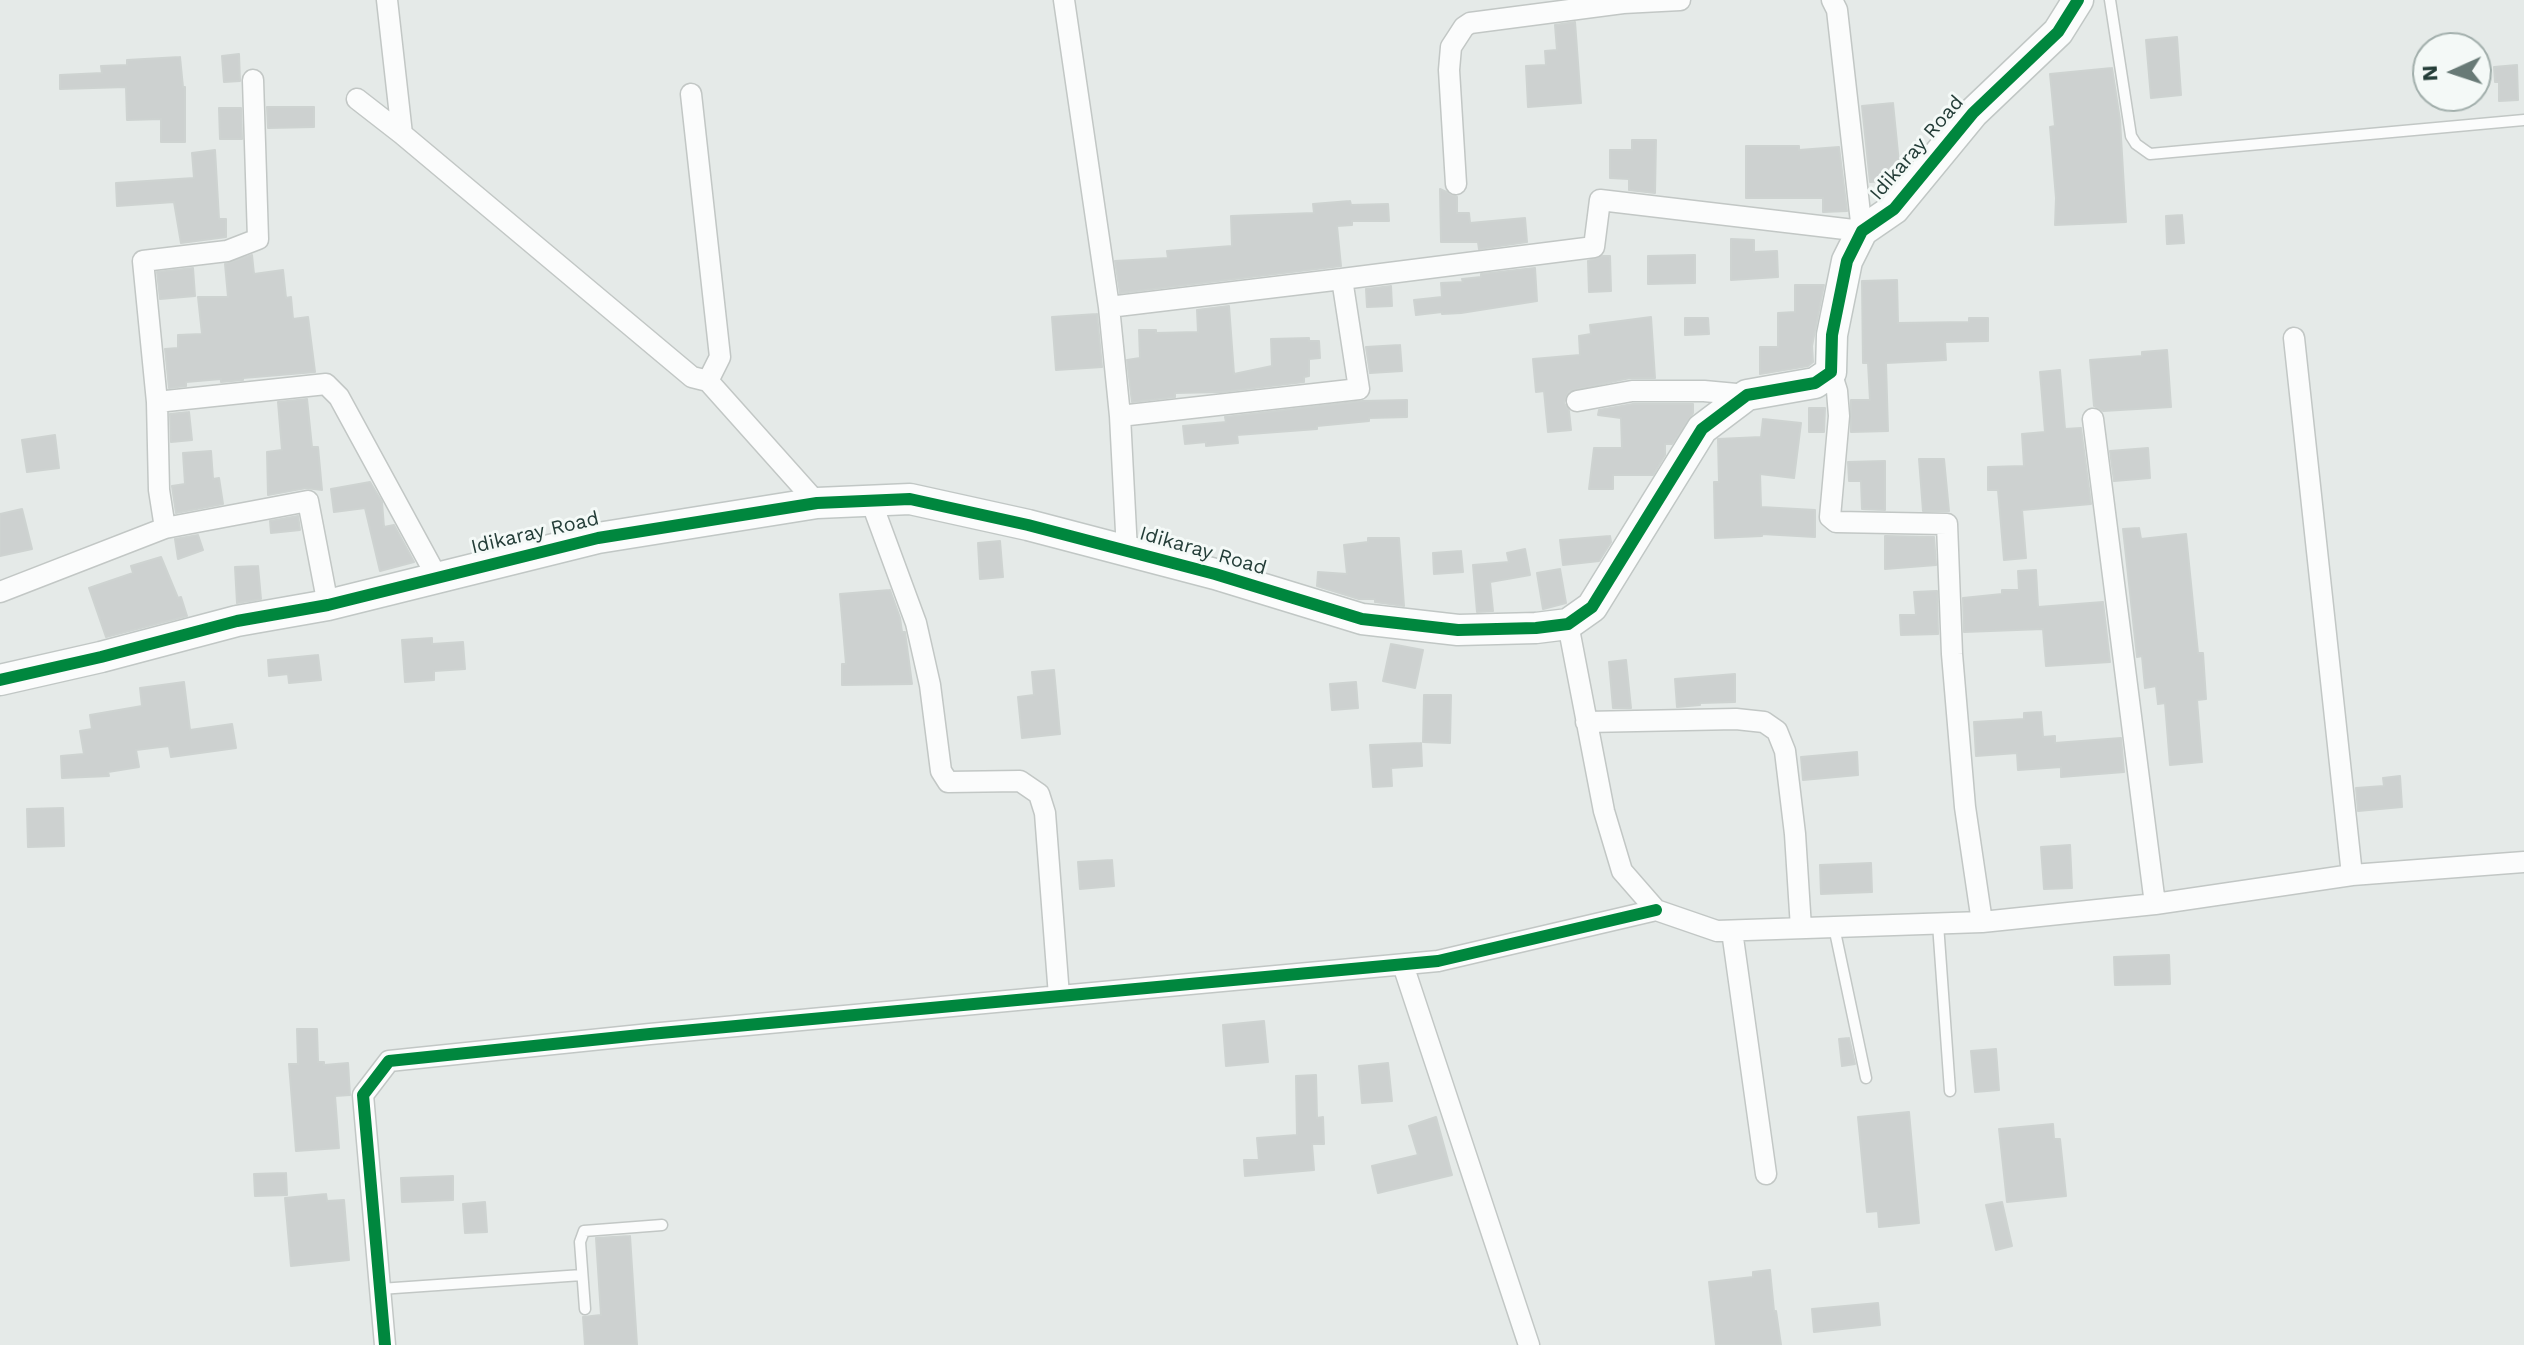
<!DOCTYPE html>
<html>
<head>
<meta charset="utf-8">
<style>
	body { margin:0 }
	#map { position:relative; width:2524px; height:1345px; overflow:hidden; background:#e5eae8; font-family:"Work Sans",sans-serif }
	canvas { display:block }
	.north { position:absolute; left:2412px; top:32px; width:80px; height:80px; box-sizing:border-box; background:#f4f9f7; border:2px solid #a1aeab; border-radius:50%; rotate:267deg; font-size:22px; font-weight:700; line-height:32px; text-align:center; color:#243d38 }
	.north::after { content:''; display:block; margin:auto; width:28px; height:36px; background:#687a76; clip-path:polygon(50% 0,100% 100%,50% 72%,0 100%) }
</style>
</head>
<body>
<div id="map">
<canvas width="2524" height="1345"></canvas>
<div class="north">N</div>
</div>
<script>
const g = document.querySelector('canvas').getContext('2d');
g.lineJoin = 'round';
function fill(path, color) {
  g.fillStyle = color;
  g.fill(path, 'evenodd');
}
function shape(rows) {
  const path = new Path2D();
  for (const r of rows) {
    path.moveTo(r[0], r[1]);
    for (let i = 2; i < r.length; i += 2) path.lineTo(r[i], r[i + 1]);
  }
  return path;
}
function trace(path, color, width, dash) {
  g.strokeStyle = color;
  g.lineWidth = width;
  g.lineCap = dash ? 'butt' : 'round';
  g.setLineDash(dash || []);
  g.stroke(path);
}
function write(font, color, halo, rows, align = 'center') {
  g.font = font + ' "Work Sans",sans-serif';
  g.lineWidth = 6;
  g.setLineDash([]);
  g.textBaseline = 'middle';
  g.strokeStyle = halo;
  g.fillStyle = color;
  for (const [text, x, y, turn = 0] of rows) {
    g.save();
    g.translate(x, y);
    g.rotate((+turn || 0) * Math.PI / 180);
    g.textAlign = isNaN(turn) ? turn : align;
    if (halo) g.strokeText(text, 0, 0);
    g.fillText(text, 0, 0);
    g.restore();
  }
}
const building = shape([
	[1575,22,1581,103,1528,107,1526,66,1546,65,1545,51,1557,50,1555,25,1575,22],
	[2177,37,2181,95,2151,98,2146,40,2177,37],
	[239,54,240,81,224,82,222,56,239,54],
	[180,57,183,87,185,87,185,142,161,142,161,119,127,120,126,87,60,89,60,75,102,73,101,66,127,65,127,60,180,57],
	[2517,65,2518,100,2499,101,2499,82,2495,82,2494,67,2517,65],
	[2112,68,2120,120,2126,222,2055,225,2056,198,2050,127,2055,126,2050,74,2112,68],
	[1893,103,1900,173,1895,180,1870,182,1862,106,1893,103],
	[267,107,314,107,314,127,268,128,267,107],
	[219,108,241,108,242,139,220,139,219,108],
	[1632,140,1656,140,1655,193,1629,190,1629,179,1610,178,1610,150,1632,150,1632,140],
	[1746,146,1799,146,1799,150,1839,147,1847,211,1823,212,1823,198,1746,198,1746,146],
	[215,150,219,219,226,219,226,237,181,243,174,202,117,206,116,183,194,178,192,153,215,150],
	[1440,189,1457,197,1457,213,1469,213,1470,223,1525,218,1527,242,1479,249,1478,242,1441,242,1440,189],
	[1350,201,1351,205,1388,204,1389,221,1352,221,1352,225,1337,226,1341,266,1120,293,1115,261,1168,258,1167,251,1232,246,1231,216,1314,213,1313,204,1350,201],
	[2182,215,2184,243,2167,244,2166,216,2182,215],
	[1731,239,1754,240,1754,252,1777,251,1778,277,1731,280,1731,239],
	[252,255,254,274,283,270,286,298,291,297,293,319,308,317,315,372,243,378,243,380,221,382,221,379,186,382,186,386,169,388,165,349,178,348,178,335,202,334,198,297,228,297,225,264,252,255],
	[1695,255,1695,283,1648,284,1648,256,1695,255],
	[1603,256,1610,256,1611,291,1589,292,1588,261,1603,256],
	[193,268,195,296,160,299,157,272,193,268],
	[1535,268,1537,301,1461,313,1442,314,1442,312,1416,315,1414,300,1442,297,1441,283,1463,282,1462,279,1481,277,1481,274,1535,268],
	[1897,280,1898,323,1969,322,1969,318,1988,318,1988,341,1945,342,1946,360,1886,363,1888,431,1851,432,1851,400,1870,400,1868,363,1863,363,1862,281,1897,280],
	[1795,285,1824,285,1812,346,1813,362,1808,366,1760,374,1760,347,1778,347,1778,313,1795,312,1795,285],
	[1391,286,1392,306,1367,307,1366,289,1391,286],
	[1229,306,1234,374,1272,366,1271,339,1309,338,1309,341,1319,341,1320,358,1309,359,1309,376,1304,377,1304,382,1221,392,1175,393,1175,397,1132,402,1127,360,1140,358,1139,330,1156,330,1156,333,1198,332,1197,310,1229,306],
	[1097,314,1102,367,1056,370,1052,317,1097,314],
	[1651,317,1655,378,1630,378,1569,391,1564,403,1569,411,1571,430,1548,432,1544,391,1536,392,1533,359,1580,355,1579,336,1591,334,1590,325,1651,317],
	[1685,318,1708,318,1709,334,1685,335,1685,318],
	[1400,345,1402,371,1370,373,1366,347,1400,345],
	[2167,350,2171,407,2103,411,2094,406,2090,360,2142,356,2142,352,2167,350],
	[2060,370,2065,429,2081,428,2091,504,2022,510,2026,558,2004,560,1998,490,1988,490,1988,467,2024,466,2022,434,2045,432,2040,372,2060,370],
	[307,399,312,447,318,447,322,490,306,488,268,495,267,452,282,450,278,402,307,399],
	[1407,400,1407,417,1369,418,1369,421,1317,426,1317,429,1237,435,1238,443,1206,446,1206,442,1185,444,1183,426,1226,422,1225,417,1363,401,1407,400],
	[1633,404,1693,404,1693,413,1672,444,1665,444,1665,455,1653,475,1613,475,1613,489,1589,489,1594,448,1622,448,1621,418,1598,415,1599,410,1633,404],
	[1809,408,1825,408,1824,432,1809,432,1809,408],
	[189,412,192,440,171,442,170,414,189,412],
	[1763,419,1801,423,1794,478,1760,474,1761,507,1815,510,1815,537,1762,534,1762,536,1715,538,1714,482,1719,482,1718,439,1761,437,1763,419],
	[55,435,59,468,27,472,22,440,55,435],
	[2148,448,2150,478,2114,481,2110,451,2148,448],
	[211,451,213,479,219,478,223,504,176,513,172,486,185,484,183,453,211,451],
	[1919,459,1944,459,1949,511,1923,511,1919,459],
	[1885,461,1885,510,1862,509,1861,481,1849,481,1848,462,1885,461],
	[370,482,382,502,384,527,394,525,414,562,380,571,365,508,334,512,331,489,370,482],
	[22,509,32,549,0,556,0,514,22,509],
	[298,516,300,530,271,533,270,521,298,516],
	[2139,528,2141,539,2186,534,2198,653,2203,653,2206,699,2197,700,2202,762,2170,765,2165,703,2158,704,2156,686,2145,688,2142,656,2137,657,2123,529,2139,528],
	[198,535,203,550,178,559,175,539,198,535],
	[1610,536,1611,542,1599,561,1563,565,1560,540,1610,536],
	[1885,536,1934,537,1936,565,1885,569,1885,536],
	[1368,538,1399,538,1404,606,1375,602,1375,599,1359,599,1317,586,1318,572,1347,574,1344,545,1368,542,1368,538],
	[1000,541,1003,577,980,579,978,543,1000,541],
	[1525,549,1530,575,1490,582,1493,611,1477,612,1473,565,1509,562,1507,553,1525,549],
	[1461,551,1463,572,1434,574,1433,553,1461,551],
	[161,557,178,598,181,597,187,616,106,637,89,588,133,573,131,566,161,557],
	[258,566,261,599,237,603,235,567,258,566],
	[1560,569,1566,603,1543,609,1537,573,1560,569],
	[2036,570,2038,607,2103,602,2110,662,2046,666,2043,629,1964,632,1963,598,2002,594,2002,590,2019,590,2018,571,2036,570],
	[890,590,900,618,902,632,905,632,912,684,842,685,842,664,846,664,840,594,890,590],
	[1937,591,1938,634,1901,635,1900,615,1916,615,1914,592,1937,591],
	[432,638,432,644,463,642,465,669,434,671,434,680,405,682,402,640,432,638],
	[1391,644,1423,650,1415,688,1383,681,1391,644],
	[318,655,321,680,289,683,288,674,269,676,268,660,318,655],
	[1626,660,1631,708,1613,708,1609,662,1626,660],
	[1054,670,1060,734,1022,738,1018,697,1034,695,1032,672,1054,670],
	[1735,674,1735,702,1700,703,1700,705,1677,707,1675,679,1735,674],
	[184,682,190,730,232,724,236,748,171,757,169,746,136,750,139,767,108,772,109,776,62,778,61,756,84,754,80,731,92,729,90,715,142,706,140,688,184,682],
	[1356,682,1358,708,1332,710,1330,684,1356,682],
	[1424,695,1451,695,1450,743,1423,742,1424,695],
	[2041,712,2043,737,2055,736,2055,743,2121,738,2124,772,2061,777,2061,767,2018,770,2017,753,1976,756,1974,722,2024,719,2024,713,2041,712],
	[1421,743,1422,766,1391,768,1392,786,1373,787,1370,745,1421,743],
	[1857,752,1858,775,1803,780,1801,757,1857,752],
	[2400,776,2402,807,2358,811,2356,788,2384,786,2383,778,2400,776],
	[63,808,64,846,28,847,27,809,63,808],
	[2070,845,2072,888,2044,889,2041,847,2070,845],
	[1112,860,1114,886,1080,889,1078,862,1112,860],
	[1871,863,1872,892,1821,894,1820,865,1871,863],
	[2169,955,2170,984,2115,985,2114,957,2169,955],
	[1264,1021,1268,1062,1226,1066,1223,1025,1264,1021],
	[297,1029,317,1029,318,1062,324,1062,324,1065,348,1063,350,1095,335,1096,339,1148,296,1151,289,1064,298,1064,297,1029],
	[1849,1038,1855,1064,1842,1066,1839,1039,1849,1038],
	[1996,1049,1999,1090,1975,1092,1971,1051,1996,1049],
	[1388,1063,1392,1101,1362,1103,1359,1066,1388,1063],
	[1316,1075,1317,1118,1323,1117,1324,1144,1312,1144,1314,1170,1245,1176,1244,1160,1259,1160,1257,1138,1297,1135,1296,1076,1316,1075],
	[1909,1112,1919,1223,1879,1227,1878,1211,1867,1212,1858,1117,1909,1112],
	[1436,1117,1452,1175,1378,1193,1372,1166,1418,1155,1409,1126,1436,1117],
	[2053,1124,2054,1139,2060,1139,2066,1196,2007,1202,1999,1129,2053,1124],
	[286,1173,287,1195,255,1196,254,1174,286,1173],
	[453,1176,453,1200,402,1202,401,1178,453,1176],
	[326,1194,327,1201,344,1200,349,1260,291,1266,285,1198,326,1194],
	[485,1202,487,1232,465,1233,463,1204,485,1202],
	[2002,1202,2012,1246,1996,1250,1986,1205,2002,1202],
	[630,1236,637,1345,585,1345,583,1317,601,1315,596,1238,630,1236],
	[1770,1270,1774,1311,1776,1311,1781,1345,1716,1345,1709,1282,1753,1277,1753,1272,1770,1270],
	[1878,1303,1880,1325,1814,1332,1812,1309,1878,1303]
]);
fill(building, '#cdd1d0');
trace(building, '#ced3d1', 2);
const lane = shape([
	[2110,0,2131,136,2136,144,2150,154,2524,120],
	[1938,924,1950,1091],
	[1834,927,1866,1078],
	[380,1289,582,1275],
	[585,1309,580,1242,584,1231,662,1225]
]);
const street = shape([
	[1064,0,1109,307,1120,416,1127,551],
	[691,94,720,357,708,381],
	[357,99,402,134,387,0],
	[402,134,692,377,708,381,817,503],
	[1456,184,1449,70,1451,47,1464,27,1470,23,1623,3,1680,0],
	[1342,279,1594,247,1600,200,1862,231,1837,10,1832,0],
	[1109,307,1342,279,1359,389,1120,416],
	[2294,338,2352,875],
	[1831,372,1837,391,1839,416,1830,517,1836,522,1947,524,1952,654,1965,807,1982,922],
	[1577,401,1632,391,1704,391,1747,395],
	[157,402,326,384,339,397,437,577],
	[2093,419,2155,904],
	[871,501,916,623,930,685,941,771,948,782,1020,781,1039,794,1045,813,1059,996],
	[165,528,159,490,157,402,143,261,227,251,258,239,253,80],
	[0,592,165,528,308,501,328,605],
	[1568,624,1604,811,1622,871,1656,910,1717,931,1982,922,2155,904,2352,875,2524,862],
	[1586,722,1736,719,1764,722,1777,731,1785,751,1795,834,1801,928],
	[1732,931,1766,1174],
	[1403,965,1529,1345],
	[385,1345,363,1095,389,1061,650,1034,1438,961,1656,910]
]);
const secondary = shape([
	[0,680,101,657,237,621,328,605,598,538,817,503,910,499,1028,525,1215,574,1362,619,1458,630,1536,628,1568,624,1592,607,1702,429,1747,395,1815,383,1831,372,1832,335,1847,261,1862,231,1894,209,1973,113,2058,32,2078,0]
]);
trace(lane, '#c2c7c5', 13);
trace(street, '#c2c7c5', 23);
trace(secondary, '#c1c7c5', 33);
trace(lane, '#fbfcfc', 10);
trace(street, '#fbfcfc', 20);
trace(secondary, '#fbfcfc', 30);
trace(shape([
	[0,680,101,657,237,621,328,605,598,538,817,503,910,499,1028,525,1215,574,1362,619,1458,630,1536,628,1568,624,1592,607,1702,429,1747,395,1815,383,1831,372,1832,335,1847,261,1862,231,1894,209,1973,113,2058,32,2078,0],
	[385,1345,363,1095,389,1061,650,1034,1438,961,1656,910]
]), '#00873e', 12);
write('20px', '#243d38', '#f4f9f7', [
	["Idikaray Road",1917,148,-49],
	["Idikaray Road",535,533,-13],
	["Idikaray Road",1203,551,16]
]);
</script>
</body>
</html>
